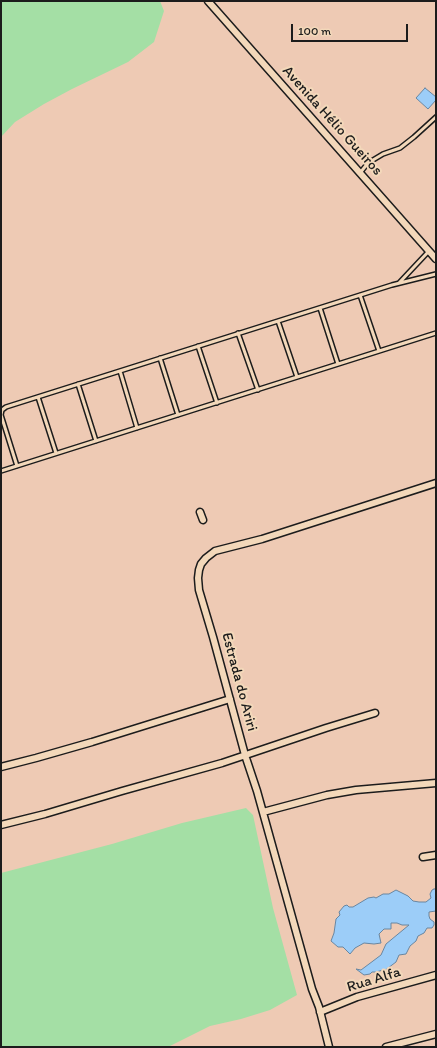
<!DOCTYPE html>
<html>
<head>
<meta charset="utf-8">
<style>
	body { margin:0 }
	#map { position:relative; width:437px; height:1048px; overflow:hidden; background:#eecab4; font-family:Itim,sans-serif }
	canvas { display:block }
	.frame { position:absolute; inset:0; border:2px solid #1c1c1c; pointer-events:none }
	.scale { position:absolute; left:291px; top:24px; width:117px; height:18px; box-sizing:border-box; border:2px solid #1c1c1c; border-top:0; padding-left:5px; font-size:12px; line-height:14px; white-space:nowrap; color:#1c1c1c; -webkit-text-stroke:3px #f3d8ba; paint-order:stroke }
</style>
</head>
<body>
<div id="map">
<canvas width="437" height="1048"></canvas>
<div class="frame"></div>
<div class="scale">100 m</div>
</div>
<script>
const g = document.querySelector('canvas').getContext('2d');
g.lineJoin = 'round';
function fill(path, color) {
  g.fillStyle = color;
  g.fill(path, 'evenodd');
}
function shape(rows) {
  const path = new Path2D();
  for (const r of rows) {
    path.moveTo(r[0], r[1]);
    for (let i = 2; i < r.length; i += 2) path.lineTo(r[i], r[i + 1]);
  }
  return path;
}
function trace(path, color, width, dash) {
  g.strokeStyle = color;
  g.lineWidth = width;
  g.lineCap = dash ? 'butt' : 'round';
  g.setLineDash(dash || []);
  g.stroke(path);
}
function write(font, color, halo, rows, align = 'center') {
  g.font = font + ' Itim,sans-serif';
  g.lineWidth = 4;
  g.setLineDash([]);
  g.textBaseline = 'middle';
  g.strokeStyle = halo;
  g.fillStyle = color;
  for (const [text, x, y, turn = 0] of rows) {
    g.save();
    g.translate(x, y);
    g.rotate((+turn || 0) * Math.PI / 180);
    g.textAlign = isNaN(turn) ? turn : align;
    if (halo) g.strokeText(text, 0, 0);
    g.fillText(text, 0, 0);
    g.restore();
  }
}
fill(shape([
	[1,1,160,1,164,11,154,42,128,62,72,89,44,104,15,122,1,137],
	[246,808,253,815,273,908,297,995,270,1010,241,1019,210,1026,168,1047,1,1047,1,873,112,844,182,823]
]), '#a4dfa5');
const water = shape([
	[425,88,436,97,436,100,428,109,416,98,425,88],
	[434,889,436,889,436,911,429,912,429,916,430,919,434,922,434,925,432,928,427,928,424,933,418,936,416,941,410,946,406,954,399,955,396,962,384,971,383,970,376,972,372,972,370,974,364,975,356,969,361,970,381,955,386,944,409,925,402,925,397,923,391,923,391,929,384,929,379,934,381,943,374,944,364,943,355,948,350,954,343,947,338,947,331,941,334,933,336,919,340,915,339,912,344,906,347,905,349,907,353,907,368,898,374,897,376,898,383,894,389,894,396,890,408,896,413,901,419,902,426,902,431,898,430,894,432,890,434,889]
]);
fill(water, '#9ccdf8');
trace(water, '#6986a0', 1);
const service = shape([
	[360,173,368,163,383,154,400,148,414,137,436,117],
	[399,283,429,251],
	[360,295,379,351],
	[320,308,338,364],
	[278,321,297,377],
	[238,333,258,390],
	[198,346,217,403],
	[160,358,178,415],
	[120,371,137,428],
	[78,384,96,441],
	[38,397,56,453],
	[17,466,1,415,2,410,6,407,392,285,436,274],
	[1,471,436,333]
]);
const minor = shape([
	[208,1,436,259],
	[200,512,203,520],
	[1,767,36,758,92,742,230,699],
	[263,812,327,795,356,790,436,783],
	[1,825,45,814,122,791,222,763,326,728,375,713],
	[423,857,436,855],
	[320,1012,357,997,436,975],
	[329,1047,319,1007,312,989,257,791,245,755,213,637,199,590,198,578,199,570,201,564,206,558,215,551,262,539,436,483],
	[386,1047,436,1034]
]);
trace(service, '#1c1c1c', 6);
trace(minor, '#1c1c1c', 9);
trace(service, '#f3d8ba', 3);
trace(minor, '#f3d8ba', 6);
write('15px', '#1c1c1c', '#f3d8ba', [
	["Avenida Hélio Gueiros",332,121,48],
	["Estrada do Ariri",239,682,75],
	["Rua Alfa",374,980,-17]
]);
</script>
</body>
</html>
